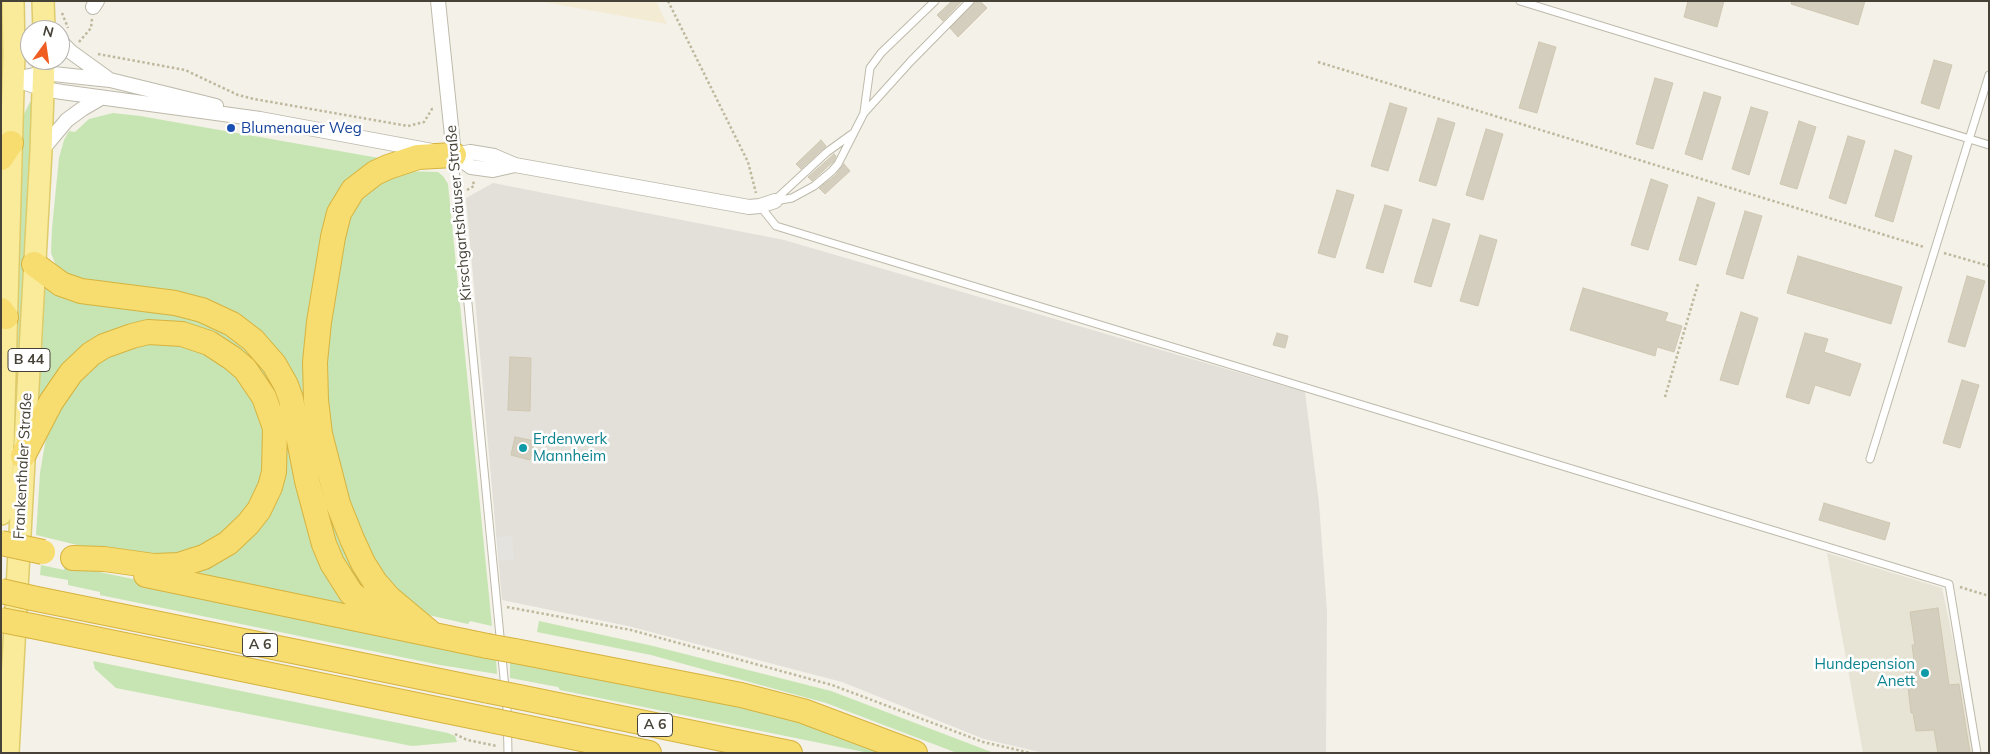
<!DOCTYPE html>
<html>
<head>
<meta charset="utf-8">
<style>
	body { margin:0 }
	#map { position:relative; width:1990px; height:754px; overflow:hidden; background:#f3f1e8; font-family:Mulish,sans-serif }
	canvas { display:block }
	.frame { position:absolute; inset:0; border:2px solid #464237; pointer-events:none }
	.north { position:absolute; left:20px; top:20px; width:50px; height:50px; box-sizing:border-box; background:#fff; border:1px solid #b5b3af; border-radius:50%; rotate:14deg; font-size:14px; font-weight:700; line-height:20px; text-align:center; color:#464237 }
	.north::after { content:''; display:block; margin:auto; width:18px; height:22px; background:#f05d22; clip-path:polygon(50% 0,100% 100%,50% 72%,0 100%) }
</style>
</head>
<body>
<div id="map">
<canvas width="1990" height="754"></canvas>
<div class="frame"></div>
<div class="north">N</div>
</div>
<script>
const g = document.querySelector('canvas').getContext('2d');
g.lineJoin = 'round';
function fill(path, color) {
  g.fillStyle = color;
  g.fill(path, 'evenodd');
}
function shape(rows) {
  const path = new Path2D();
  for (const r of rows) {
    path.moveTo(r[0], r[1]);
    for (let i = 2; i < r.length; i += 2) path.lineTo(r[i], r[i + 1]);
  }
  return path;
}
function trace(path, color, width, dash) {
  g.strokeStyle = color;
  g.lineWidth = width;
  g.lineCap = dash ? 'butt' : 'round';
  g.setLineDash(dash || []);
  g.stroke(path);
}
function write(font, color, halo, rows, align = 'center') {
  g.font = font + ' Mulish,sans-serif';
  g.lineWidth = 5;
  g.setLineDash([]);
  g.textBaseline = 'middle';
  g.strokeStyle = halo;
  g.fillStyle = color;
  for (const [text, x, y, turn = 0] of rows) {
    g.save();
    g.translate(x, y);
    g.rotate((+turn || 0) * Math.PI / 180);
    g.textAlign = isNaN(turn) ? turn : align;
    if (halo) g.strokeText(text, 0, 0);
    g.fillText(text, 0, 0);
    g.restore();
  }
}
fill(shape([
	[1827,553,1942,588,1969,716,1975,753,1863,753]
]), '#e7e4d6');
fill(shape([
	[538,1,656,1,667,24]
]), '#f4ebd4');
fill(shape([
	[493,183,784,240,1305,392,1319,503,1327,612,1326,753,1044,753,984,739,842,682,628,626,502,600,466,198]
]), '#e2e0d9');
fill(shape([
	[30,102,33,103,13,531,9,530,20,132,22,118],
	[113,113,140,116,379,158,380,160,354,181,310,350,370,597,338,559,269,344,79,281,60,270,55,263,51,253,52,228,59,158,64,140,69,131,75,132,89,119],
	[405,171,438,172,443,176,448,184,492,626,470,621,468,624,424,614,411,606,366,556,327,436,325,323,353,202,396,172],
	[42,284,190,316,225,331,250,350,268,370,283,399,323,567,334,589,351,608,177,572,206,564,280,473,242,358,128,326,37,418],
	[165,336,224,359,257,403,263,430,264,456,259,485,247,514,228,537,178,554,149,555,102,551,36,535,40,473,47,432,53,412,90,361],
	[41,565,64,570,65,565,469,648,496,657,497,674,440,665,100,595,100,592,68,585,68,580,40,575],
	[539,621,653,646,831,691,994,753,957,753,826,703,651,655,537,632],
	[93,661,448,733,455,736,457,742,412,746,116,688,95,669],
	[510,662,749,705,888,753,869,753,560,690,558,687,510,678]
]), '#c7e5b2');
fill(shape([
	[512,536,514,560,499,561,497,537]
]), '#e4e3df');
const building = shape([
	[952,1,962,1,943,21,937,15,952,1],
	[975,1,980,1,987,8,958,37,950,28,975,1],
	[1688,1,1724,1,1717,27,1684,17,1688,1],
	[1792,1,1865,1,1858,25,1791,4,1792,1],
	[1539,42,1556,47,1537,113,1519,108,1539,42],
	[1934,60,1952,65,1939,109,1921,103,1934,60],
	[1655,78,1673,83,1653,149,1636,144,1655,78],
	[1704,92,1721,97,1702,160,1685,154,1704,92],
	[1390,103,1407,108,1388,171,1371,166,1390,103],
	[1751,107,1768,112,1749,175,1732,169,1751,107],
	[1438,118,1455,123,1436,186,1419,181,1438,118],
	[1799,121,1816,127,1797,189,1780,184,1799,121],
	[1486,129,1503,134,1483,200,1466,195,1486,129],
	[1848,136,1865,141,1846,204,1829,198,1848,136],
	[821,140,826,146,801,169,796,164,821,140],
	[1895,150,1912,156,1893,222,1875,216,1895,150],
	[834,154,836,156,834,161,812,181,808,177,834,154],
	[844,164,850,171,825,194,819,188,836,175,844,164],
	[1651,179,1668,185,1648,250,1631,245,1651,179],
	[1337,190,1354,195,1335,258,1318,253,1337,190],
	[1698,197,1715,203,1696,265,1679,260,1698,197],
	[1385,205,1402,210,1383,273,1366,268,1385,205],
	[1745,211,1762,216,1743,279,1726,274,1745,211],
	[1433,219,1450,224,1431,287,1414,282,1433,219],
	[1480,235,1497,240,1478,306,1460,301,1480,235],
	[1798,256,1902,287,1891,324,1787,293,1798,256],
	[1967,276,1985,281,1965,347,1948,342,1967,276],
	[1583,288,1668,313,1665,321,1682,326,1674,352,1657,347,1655,356,1570,330,1583,288],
	[1741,312,1758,318,1738,385,1720,380,1741,312],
	[1277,333,1288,336,1285,348,1273,345,1277,333],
	[1805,333,1828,339,1824,352,1861,364,1850,396,1815,385,1809,404,1786,397,1805,333],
	[510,357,531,358,530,411,508,410,510,357],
	[1962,380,1979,385,1960,448,1943,443,1962,380],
	[515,437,535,441,530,460,511,455,515,437],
	[1824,503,1890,523,1885,540,1819,520,1824,503],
	[1938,608,1949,685,1959,684,1970,753,1938,753,1934,730,1916,731,1913,713,1911,713,1906,669,1915,668,1912,645,1915,645,1910,612,1938,608]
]);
fill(building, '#d4cebe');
trace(building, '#cfc7b1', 1);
const service = shape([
	[1520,1,1989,145],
	[864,112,870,68,881,53,935,1],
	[454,158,507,709,508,753],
	[775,200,827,152,852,134],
	[775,201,792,198,814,186,832,171,838,164,864,113,911,61,970,1],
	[760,206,776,226,1949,584,1977,753],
	[1870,459,1989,75]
]);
const minor = shape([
	[438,1,454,155],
	[93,7,97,1],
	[60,41,71,52,107,78],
	[13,79,44,89,62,92,260,119,454,155,470,152,494,156,515,165,749,207,760,206,775,201],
	[14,79,44,73,110,80,216,106],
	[41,151,67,120,82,109,101,98],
	[454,155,471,167,493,170,515,165]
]);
const primary = shape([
	[43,1,44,30],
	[1,514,14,54,13,1],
	[8,753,41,151,44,60]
]);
const motorway = shape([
	[1,158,11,143],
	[34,264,61,284,81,291,175,303,202,310,232,324,253,340,274,364,286,385,291,399,307,481,324,544,332,563,351,593,395,627],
	[1,310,6,317],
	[23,456,51,402,71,373,91,354,104,346,132,336,148,332,182,334,209,343,232,358,245,369,264,397,275,428,274,472,270,487,259,510,248,524,228,543,204,557,179,565,154,566,104,559,73,558],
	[146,575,487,646],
	[32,598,489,691],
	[32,626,495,721],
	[432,634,389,598,375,582,363,563,352,539,338,504,320,434,316,400,315,362,319,322,333,237,339,213,353,190,375,173,388,167,418,157,454,155],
	[515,651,741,695,803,711,915,753],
	[519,697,790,753],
	[524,727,649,753]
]);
trace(service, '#bebaab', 9);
trace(minor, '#bebaab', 16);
trace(primary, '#decb6b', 24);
trace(motorway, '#d6b33f', 26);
trace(shape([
	[668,1,748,162,756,193],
	[62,13,68,28],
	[79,42,91,28,92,19],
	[98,54,185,70,238,95,254,99,408,126,424,122,432,109,435,109],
	[1318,62,1924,247],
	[467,190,474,186,473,180],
	[1944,253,1989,266],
	[1665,397,1698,284],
	[1960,587,1989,596],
	[507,607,631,630,832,685,983,742,1031,753],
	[455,734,467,740,497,746]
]), '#bfb89d', 2.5, [2.5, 2.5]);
trace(service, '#fff', 7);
trace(minor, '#fff', 14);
trace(primary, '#f9eb9a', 21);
trace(motorway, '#f7dc6f', 24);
const motorwayBridge = shape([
	[1,543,43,552],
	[1,591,32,598],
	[1,620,32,626],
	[487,646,515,651],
	[489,691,519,697],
	[495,721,524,727]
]);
trace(motorwayBridge, '#d6b33f', 26, []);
trace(motorwayBridge, '#f7dc6f', 24);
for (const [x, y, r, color] of [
	[231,128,5,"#1a4fb4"],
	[523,448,5,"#0f9aa8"],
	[1925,673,5,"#0f9aa8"]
]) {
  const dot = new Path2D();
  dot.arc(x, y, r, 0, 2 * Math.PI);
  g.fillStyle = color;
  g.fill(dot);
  trace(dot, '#fff', 2);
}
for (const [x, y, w] of [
	[29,360,42],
	[260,645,35],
	[655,725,35]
]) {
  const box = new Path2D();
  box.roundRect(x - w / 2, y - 11.5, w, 23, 4);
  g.fillStyle = '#fff';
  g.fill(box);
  trace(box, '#464237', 1);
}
write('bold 14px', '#464237', null, [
	["B 44",29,360],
	["A 6",260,645],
	["A 6",655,725]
]);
write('15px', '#164399', '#fff', [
	["Blumenauer Weg",241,128]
], 'left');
write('15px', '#464237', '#fff', [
	["Kirschgartshäuser Straße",459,213,-95],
	["Frankenthaler Straße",23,466,-87]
]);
write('15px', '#0d838f', '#fff', [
	["Erdenwerk",533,439],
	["Mannheim",533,456],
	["Hundepension",1915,664,"right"],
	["Anett",1915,681,"right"]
], 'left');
</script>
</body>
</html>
